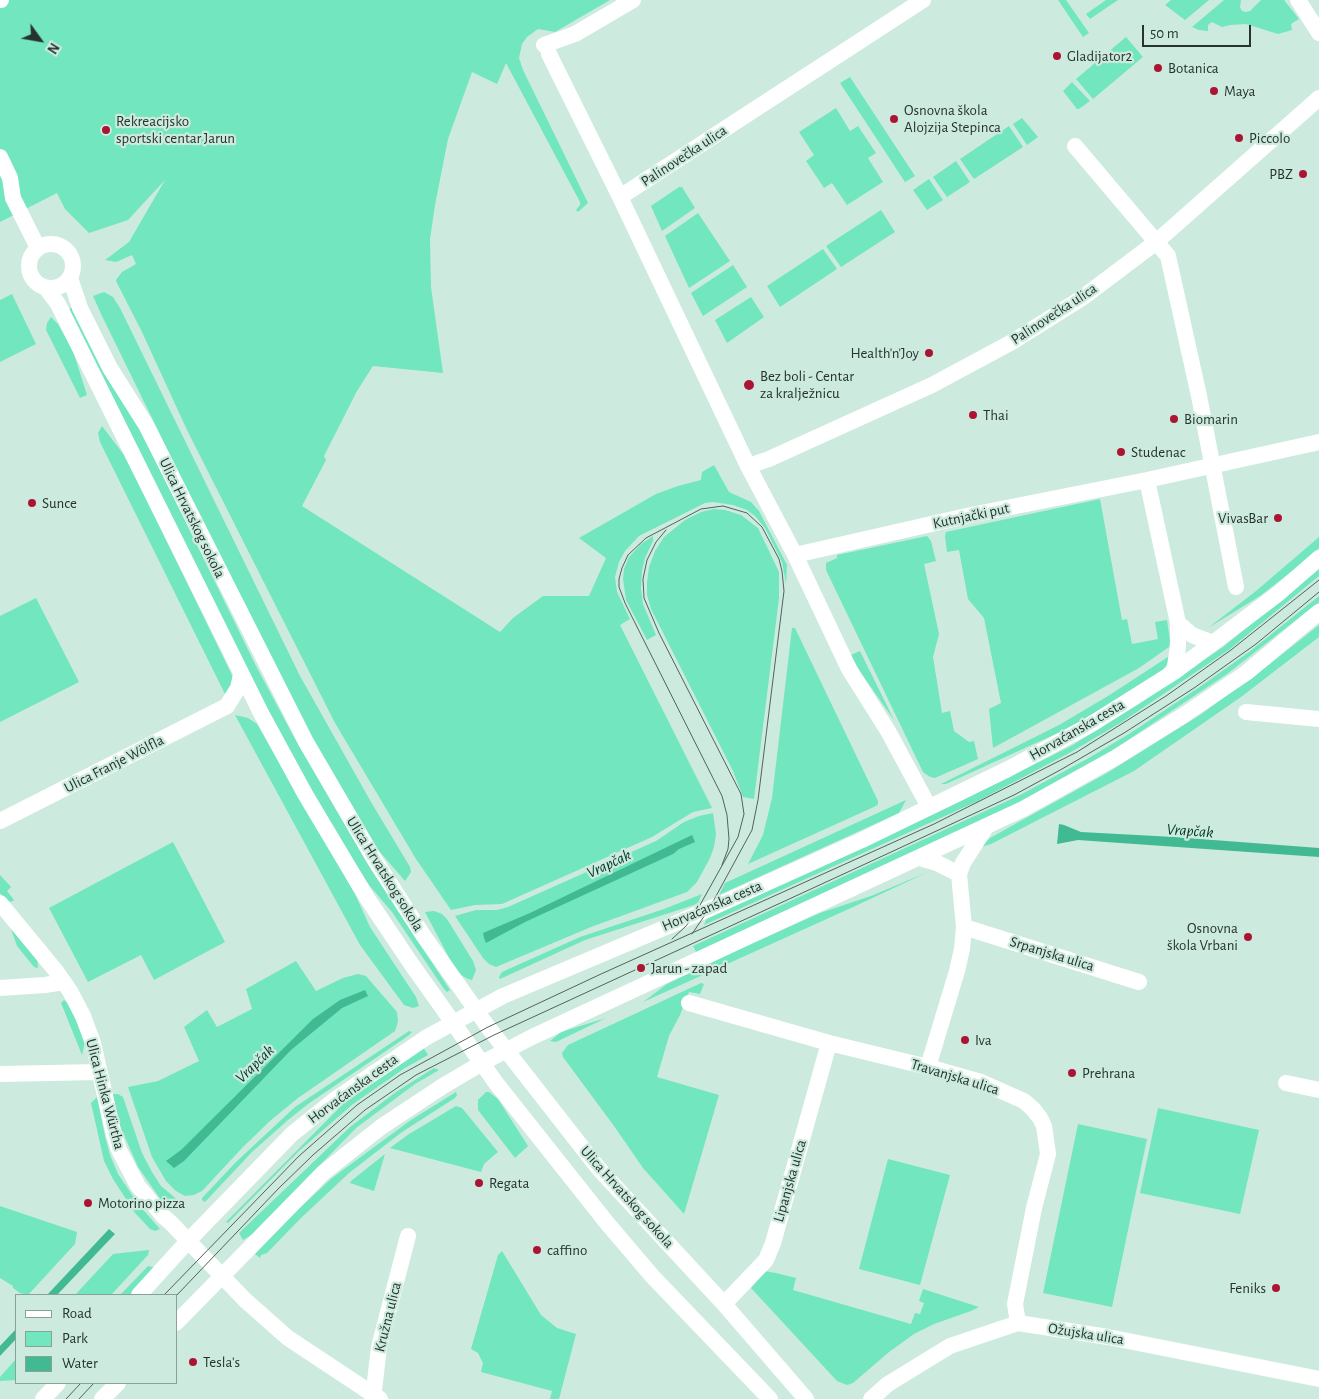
<!DOCTYPE html>
<html>
<head>
<meta charset="utf-8">
<style>
	body { margin:0 }
	#map { position:relative; width:1319px; height:1399px; overflow:hidden; background:#ccebde; font-family:"Alegreya Sans",sans-serif }
	canvas { display:block }
	.legend { position:absolute; left:15px; top:1294px; width:162px; height:90px; box-sizing:border-box; background:#ccebde; border:1px solid #8aa198; margin:0; padding:6px 9px; list-style:none; font-size:15px; color:#27332e }
	.legend li { display:flex; align-items:center; gap:10px; height:25px }
	.legend b { width:25px; border:1px solid #8aa198 }
	.north { position:absolute; left:15px; top:15px; width:50px; height:50px; -webkit-text-stroke:4px #ccebde; paint-order:stroke; rotate:122deg; font-size:14px; font-weight:700; line-height:20px; text-align:center; color:#27332e }
	.north::after { content:''; display:block; margin:auto; width:18px; height:22px; background:#27332e; clip-path:polygon(50% 0,100% 100%,50% 72%,0 100%) }
	.scale { position:absolute; left:1142px; top:25px; width:109px; height:22px; box-sizing:border-box; border:2px solid #27332e; border-top:0; padding-left:6px; font-size:15px; line-height:18px; white-space:nowrap; color:#27332e; -webkit-text-stroke:4px #ccebde; paint-order:stroke }
</style>
</head>
<body>
<div id="map">
<canvas width="1319" height="1399"></canvas>
<ul class="legend">
<li><b style="height:6px;background:#fff"></b>Road</li>
<li><b style="height:14px;background:#72e6be"></b>Park</li>
<li><b style="height:14px;background:#41ba94"></b>Water</li>
</ul>
<div class="north">N</div>
<div class="scale">50 m</div>
</div>
<script>
const g = document.querySelector('canvas').getContext('2d');
g.lineJoin = 'round';
function fill(path, color) {
  g.fillStyle = color;
  g.fill(path, 'evenodd');
}
function shape(rows) {
  const path = new Path2D();
  for (const r of rows) {
    if (r.length === 3) {
      path.moveTo(r[0] + r[2], r[1]);
      path.arc(r[0], r[1], r[2], 0, 2 * Math.PI);
      continue;
    }
    path.moveTo(r[0], r[1]);
    for (let i = 2; i < r.length; i += 2) path.lineTo(r[i], r[i + 1]);
  }
  return path;
}
function trace(path, color, width, dash) {
  g.strokeStyle = color;
  g.lineWidth = width;
  g.lineCap = dash ? 'butt' : 'round';
  g.setLineDash(dash || []);
  g.stroke(path);
}
function write(font, color, halo, rows, align = 'center') {
  g.font = font + ' "Alegreya Sans",sans-serif';
  g.lineWidth = 4.5;
  g.setLineDash([]);
  g.textBaseline = 'middle';
  g.strokeStyle = halo;
  g.fillStyle = color;
  for (const [text, x, y, turn = 0] of rows) {
    g.save();
    g.translate(x, y);
    g.rotate((+turn || 0) * Math.PI / 180);
    g.textAlign = isNaN(turn) ? turn : align;
    if (halo) g.strokeText(text, 0, 0);
    g.fillText(text, 0, 0);
    g.restore();
  }
}
fill(shape([
	[0,0,610,0,555,32,538,29,527,37,522,44,519,58,523,70,588,203,578,212,576,210,580,205,580,202,506,63,497,84,472,72,448,139,435,205,430,239,431,287,443,373,373,366,357,391,324,456,326,460,302,506,500,632,513,618,543,596,589,596,606,558,579,538,656,494,678,486,701,480,702,472,714,465,729,492,751,502,759,511,787,565,786,584,782,562,765,528,755,516,747,510,733,505,713,502,705,503,639,536,625,551,619,562,615,577,617,592,630,619,620,625,712,808,693,812,652,837,502,904,475,905,451,910,416,859,335,723,187,430,142,332,117,283,116,280,122,272,136,264,132,255,116,262,105,260,129,242,165,180,128,220,89,233,65,209,57,193,0,222],
	[1058,0,1066,0,1089,33,1083,37],
	[1106,0,1118,0,1090,19,1086,14],
	[1171,0,1209,0,1185,20,1165,5],
	[1224,0,1241,0,1240,7,1242,11,1246,12,1250,11,1261,0,1284,0,1299,19,1291,24,1292,30,1278,34,1246,24,1230,25,1222,27,1212,22,1208,25,1208,31,1199,30,1192,27],
	[1126,37,1143,57,1093,99,1076,79],
	[850,77,915,176,905,182,840,83],
	[1072,82,1090,101,1079,109,1077,109,1063,91],
	[836,108,850,131,858,126,876,153,868,158,883,182,847,205,832,183,824,188,806,161,814,155,799,132],
	[1022,118,1038,137,1027,145,1013,124],
	[1009,126,1023,147,974,179,960,159],
	[956,161,970,182,947,197,933,177],
	[929,179,943,200,927,210,913,190],
	[679,187,682,187,695,208,662,231,651,206],
	[881,210,895,232,841,267,826,246],
	[698,213,730,261,689,288,665,236],
	[823,249,837,269,780,307,767,286],
	[733,265,747,287,703,316,691,293],
	[104,292,113,297,120,308,300,676,371,802,410,867,411,872,405,881,373,844,312,739,222,561,102,316,93,296],
	[12,294,36,344,0,362,0,300],
	[751,297,764,317,727,343,715,320],
	[73,307,134,416,256,666,294,737,370,868,450,990,447,992,444,989,392,912,369,885,330,823,258,693,69,309],
	[51,317,58,324,73,351,87,395,80,398,46,330,47,323],
	[102,426,124,455,136,478,231,673,233,678,232,684,226,696,100,442,98,433],
	[1100,499,1122,620,1127,619,1132,644,1158,639,1155,622,1167,620,1170,641,1169,647,1139,668,993,748,989,709,1001,703,984,618,968,599,959,550,947,552,945,536,946,532],
	[714,509,725,510,741,515,758,528,779,572,779,598,754,799,743,797,733,771,651,609,647,595,647,582,649,567,655,551,664,537,685,520,701,512],
	[653,536,653,541,645,558,642,571,641,588,643,604,656,635,647,640,626,600,623,579,624,569,629,557,641,544],
	[927,536,931,541,936,561,924,564,939,634,933,657,942,713,950,711,954,731,969,742,974,741,978,759,935,778,930,777,923,772,826,570,826,563,837,558,837,555],
	[1319,537,1319,548,1301,564,1260,596,1208,628,1256,591],
	[1319,569,1319,576,1230,649,1122,722,1071,752,978,801,704,925,706,920,712,916,955,804,1071,746,1139,704,1223,647],
	[1319,596,1319,602,1227,674,1089,766,1027,800,696,952,693,946,1020,795,1087,759,1129,734,1201,686,1249,652],
	[36,598,79,682,0,722,0,616],
	[1319,625,1319,637,1241,697,1134,771,991,844,981,847,990,838,1107,773,1200,715,1266,667],
	[792,628,795,628,878,801,878,804,876,806,748,864,763,835,772,798],
	[860,651,894,720,859,670,851,655],
	[1174,653,1172,658,1161,672,1071,727,946,784,941,784,1059,725,1108,696],
	[235,715,248,718,257,724,356,896,370,927,416,997,419,1006,413,1008,404,1005,360,945],
	[906,800,899,813,719,895,725,883],
	[713,813,716,834,714,847,710,858,697,882,687,892,591,927,496,967,489,964,483,958,455,916,476,910,497,910,508,907,656,841,684,822,699,816],
	[173,842,225,942,154,980,141,955,88,982,49,908],
	[928,872,851,908,643,1002,667,984,744,947,820,913,871,896],
	[0,875,11,887,7,891,14,900,11,902,6,900,0,893],
	[702,894,698,903,694,905,585,940,500,979,499,977,502,972,580,937,664,909],
	[434,911,442,914,447,919,473,961,476,970,472,980,468,979,461,975,455,969,425,912],
	[11,929,37,958,38,968,34,967,17,946],
	[296,961,316,991,343,978,358,974,366,976,397,1012,398,1022,395,1031,298,1098,271,1120,243,1147,202,1191,194,1195,185,1196,176,1191,166,1181,152,1157,128,1087,158,1081,199,1061,184,1027,207,1010,217,1027,252,1009,246,989],
	[701,983,704,984,700,994,689,992,680,1015,669,1036,657,1077,719,1095,684,1214,643,1168,614,1126,563,1057,562,1053,568,1045],
	[64,1000,69,1004,85,1042,82,1055,61,1003],
	[606,1018,556,1042,550,1041,561,1032],
	[409,1031,412,1032,408,1036,308,1104,288,1120,252,1152,205,1202,202,1200,202,1198,236,1162,295,1107],
	[423,1047,428,1055,405,1068,353,1104,299,1151,228,1223,226,1222,351,1096],
	[434,1068,439,1070,415,1084,356,1128,253,1234,243,1240,239,1233,350,1127,396,1092],
	[456,1092,457,1095,455,1098,402,1132,349,1173,301,1218,267,1253,261,1255,260,1258,255,1254,291,1216,332,1178,411,1120],
	[486,1092,489,1092,498,1099,528,1146,515,1158,478,1110,478,1100],
	[110,1094,118,1094,123,1097,142,1153,152,1172,161,1186,180,1202,182,1208,172,1207,161,1200,138,1167,120,1126],
	[97,1097,105,1136,110,1155,118,1174,139,1205,160,1229,155,1231,150,1229,135,1213,113,1179,104,1161,91,1103],
	[456,1106,462,1108,498,1152,484,1164,481,1172,390,1148,409,1134],
	[1158,1108,1259,1130,1240,1214,1140,1193],
	[1078,1124,1147,1139,1112,1307,1043,1293],
	[385,1154,374,1191,350,1183,351,1181],
	[888,1159,950,1175,920,1285,859,1269],
	[0,1206,77,1232,75,1244,28,1295,20,1293,13,1288,13,1286,0,1278],
	[149,1250,148,1255,111,1295,75,1295,113,1254],
	[502,1251,541,1315,557,1328,576,1334,559,1399,550,1399,552,1391,481,1372,483,1363,478,1353,471,1349,498,1255],
	[148,1266,157,1268,131,1295,120,1295],
	[764,1271,776,1273,796,1278,793,1290,911,1324,915,1313,920,1314,924,1303,919,1301,923,1289,979,1307,971,1311,934,1324,914,1334,889,1352,853,1383,847,1385,837,1381,751,1288],
	[16,1359,16,1380,0,1381,0,1377]
]), '#72e6be');
fill(shape([
	[1059,824,1064,825,1081,832,1174,837,1319,848,1319,857,1078,840,1057,844],
	[692,835,695,842,679,849,673,854,525,922,486,943,484,938,483,933,530,913],
	[365,990,368,996,342,1008,291,1050,184,1161,174,1168,166,1161,181,1150,313,1019,340,1000],
	[109,1229,115,1234,57,1295,47,1295],
	[16,1329,16,1339,0,1356,0,1346]
]), '#41ba94');
trace(shape([
	[0,0,1,0],
	[1298,0,1319,33],
	[544,45,575,34,633,0],
	[549,54,620,197,748,466,795,555,849,669,888,731,929,807],
	[1075,146,1168,256,1199,396,1236,587],
	[0,157,10,178,13,198,38,248],
	[620,197,923,0],
	[51,266,22],
	[70,278,80,308,110,368,146,425,306,742,373,857,423,935,488,1027,599,1169,724,1304,806,1399],
	[46,288,58,304,261,713,305,794,367,898,412,965,496,1083,607,1223,653,1277,770,1399],
	[748,466,769,459,932,385,1012,342,1082,298,1155,243,1319,98],
	[1147,480,1178,623,1178,647,1174,672],
	[795,555,971,515,1147,480,1319,442],
	[1178,623,1192,635,1213,643],
	[1246,712,1319,719],
	[0,821,227,706,238,688,241,675],
	[920,858,937,863,959,874],
	[0,903,56,971,70,991,83,1016,93,1043,114,1135,119,1150,138,1186,163,1216,171,1223,245,1300,288,1338,380,1399],
	[964,927,959,874,963,863,986,827],
	[0,988,45,985,64,982],
	[689,1003,829,1043,928,1067,981,1082,1024,1101,1033,1109,1040,1118,1044,1126,1048,1154,1034,1208,1015,1304,1018,1323],
	[928,1067,957,971,962,949,964,927,1139,982],
	[0,1074,99,1072],
	[1286,1083,1319,1090],
	[139,1295,188,1241,292,1134,337,1098,427,1037,503,996,709,909,862,840,1008,769,1090,725,1174,672,1213,643,1279,593,1319,558],
	[724,1304,766,1260,773,1243,829,1043],
	[176,1323,323,1173,381,1127,443,1086,482,1063,532,1037,1023,809,1115,758,1184,715,1246,673,1319,612],
	[43,1399,58,1383],
	[102,1399,118,1383],
	[373,1399,379,1347,408,1236],
	[871,1399,888,1384,950,1346,1018,1323,1108,1337,1319,1379]
]), '#fff', 16);
trace(shape([
	[666,530,656,542,647,560,643,579,644,598,659,633,741,794,744,814,738,837,695,914,686,926,672,939],
	[692,934,709,909,752,830,758,800,784,591,782,571,779,559,762,527,747,513,723,506,701,509,646,538,628,555,622,568,619,579,619,587,625,603,722,796,727,815,729,839,728,849,722,865],
	[164,1295,299,1156,357,1105,400,1075,488,1027,601,974,934,824,1077,752,1166,696,1231,650,1319,580],
	[176,1296,279,1188,313,1155,365,1110,416,1075,494,1035,876,859,1014,795,1062,769,1124,733,1194,688,1256,644,1319,592],
	[66,1399,81,1383],
	[79,1399,94,1383]
]), '#51625b', 1);
for (const [x, y, r, color] of [
	[1057,56,5,"#ab1533"],
	[1158,68,5,"#ab1533"],
	[1214,91,5,"#ab1533"],
	[894,119,5,"#ab1533"],
	[106,130,5,"#ab1533"],
	[1239,138,5,"#ab1533"],
	[1303,174,5,"#ab1533"],
	[929,353,5,"#ab1533"],
	[749,385,6,"#ab1533"],
	[973,415,5,"#ab1533"],
	[1174,419,5,"#ab1533"],
	[1121,452,5,"#ab1533"],
	[32,503,5,"#ab1533"],
	[1278,518,5,"#ab1533"],
	[1248,937,5,"#ab1533"],
	[641,968,5,"#ab1533"],
	[965,1040,5,"#ab1533"],
	[1072,1073,5,"#ab1533"],
	[479,1183,5,"#ab1533"],
	[88,1203,5,"#ab1533"],
	[537,1250,5,"#ab1533"],
	[1276,1288,5,"#ab1533"],
	[193,1362,5,"#ab1533"]
]) {
  const dot = new Path2D();
  dot.arc(x, y, r, 0, 2 * Math.PI);
  g.fillStyle = color;
  g.fill(dot);
  trace(dot, '#ccebde', 2);
}
write('15px', '#27332e', '#ccebde', [
	["Gladijator2",1067,56],
	["Botanica",1168,68],
	["Maya",1224,91],
	["Osnovna škola",904,110],
	["Alojzija Stepinca",904,127],
	["Rekreacijsko",116,121],
	["sportski centar Jarun",116,138],
	["Piccolo",1249,138],
	["PBZ",1293,174,"right"],
	["Health'n'Joy",919,353,"right"],
	["Bez boli - Centar",760,376],
	["za kralježnicu",760,393],
	["Thai",983,415],
	["Biomarin",1184,419],
	["Studenac",1131,452],
	["Sunce",42,503],
	["VivasBar",1268,518,"right"],
	["Osnovna",1238,928,"right"],
	["škola Vrbani",1238,945,"right"],
	["Jarun - zapad",651,968],
	["Iva",975,1040],
	["Prehrana",1082,1073],
	["Regata",489,1183],
	["Motorino pizza",98,1203],
	["caffino",547,1250],
	["Feniks",1266,1288,"right"],
	["Tesla's",203,1362]
], 'left');
write('15px', '#27332e', '#ccebde', [
	["Palinovečka ulica",684,156,-33],
	["Palinovečka ulica",1054,314,-33],
	["Kutnjački put",971,516,-12],
	["Ulica Hrvatskog sokola",192,518,64],
	["Horvaćanska cesta",1077,730,-30],
	["Ulica Franje Wölfla",114,764,-27],
	["Ulica Hrvatskog sokola",385,874,58],
	["Horvaćanska cesta",712,906,-23],
	["Srpanjska ulica",1052,954,17],
	["Travanjska ulica",955,1077,17],
	["Horvaćanska cesta",353,1089,-36],
	["Ulica Hinka Würtha",105,1094,75],
	["Lipanjska ulica",790,1181,-74],
	["Ulica Hrvatskog sokola",627,1197,48],
	["Kružna ulica",388,1317,-76],
	["Ožujska ulica",1086,1334,9]
]);
write('italic 16px', '#003728', '#ccebde', [
	["Vrapčak",1190,831,4],
	["Vrapčak",609,864,-25],
	["Vrapčak",255,1064,-44]
]);
</script>
</body>
</html>
